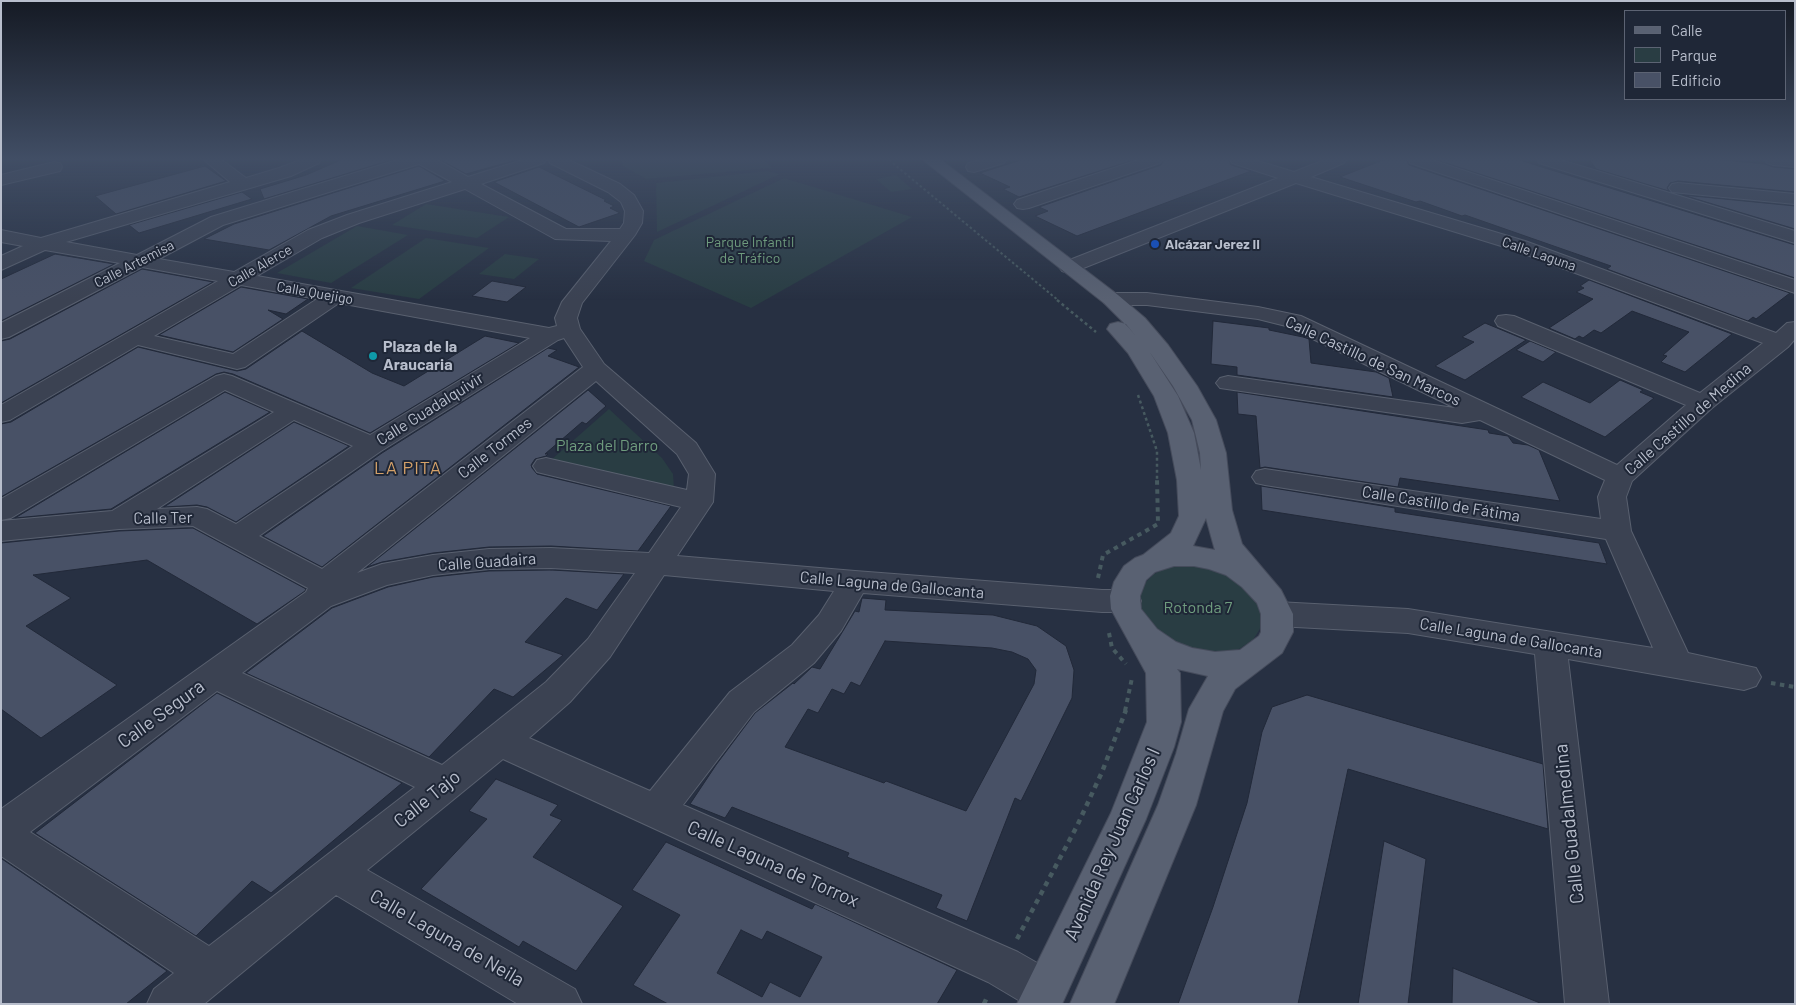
<!DOCTYPE html>
<html>
<head>
<meta charset="utf-8">
<style>
	body { margin:0 }
	#map { position:relative; width:1796px; height:1005px; overflow:hidden; background:#273042; font-family:Barlow,sans-serif }
	canvas { display:block }
	.frame { position:absolute; inset:0; border:2px solid #b8becc; pointer-events:none }
	.legend { position:absolute; left:1624px; top:10px; width:162px; height:90px; box-sizing:border-box; background:#1f2737; border:1px solid #5c6373; margin:0; padding:6px 9px; list-style:none; font-size:15px; color:#b8becc }
	.legend li { display:flex; align-items:center; gap:10px; height:25px }
	.legend b { width:25px; border:1px solid #5c6373 }
</style>
</head>
<body>
<div id="map">
<canvas width="1796" height="1005"></canvas>
<div class="frame"></div>
<ul class="legend">
<li><b style="height:6px;background:#596172"></b>Calle</li>
<li><b style="height:14px;background:#293d43"></b>Parque</li>
<li><b style="height:14px;background:#485166"></b>Edificio</li>
</ul>
</div>
<script>
const g = document.querySelector('canvas').getContext('2d');
g.lineJoin = 'round';
function fill(path, color) {
  g.fillStyle = color;
  g.fill(path, 'evenodd');
}
function shape(rows) {
  const path = new Path2D();
  for (const r of rows) {
    path.moveTo(r[0], r[1]);
    for (let i = 2; i < r.length; i += 2) path.lineTo(r[i], r[i + 1]);
  }
  return path;
}
function trace(path, color, width, dash) {
  g.strokeStyle = color;
  g.lineWidth = width;
  g.lineCap = dash ? 'butt' : 'round';
  g.setLineDash(dash || []);
  g.stroke(path);
}
function write(font, color, halo, rows, align = 'center') {
  g.font = font + ' Barlow,sans-serif';
  g.lineWidth = 4;
  g.setLineDash([]);
  g.textBaseline = 'middle';
  g.strokeStyle = halo;
  g.fillStyle = color;
  for (const [text, x, y, turn = 0] of rows) {
    g.save();
    g.translate(x, y);
    g.rotate((+turn || 0) * Math.PI / 180);
    g.textAlign = isNaN(turn) ? turn : align;
    if (halo) g.strokeText(text, 0, 0);
    g.fillText(text, 0, 0);
    g.restore();
  }
}
fill(shape([
	[621,160,765,160,771,168,646,179,623,166],
	[767,171,780,174,657,232,656,183],
	[896,175,912,189,891,192,876,179],
	[784,178,912,217,751,308,644,261,654,240],
	[426,204,509,217,477,238,392,225],
	[357,226,408,235,331,283,277,273],
	[426,238,489,248,419,299,351,288],
	[505,254,539,259,514,279,479,274],
	[609,409,662,458,673,474,674,488,551,460],
	[1185,565,1203,567,1223,573,1241,583,1254,597,1261,612,1261,627,1253,640,1239,649,1219,653,1197,651,1178,645,1161,635,1148,622,1141,608,1140,595,1145,583,1154,574,1168,567]
]), '#293d43');
const building = shape([
	[341,160,391,160,264,199,260,189,306,175,341,160],
	[441,160,516,160,466,174,441,160],
	[1021,160,1133,160,1019,197,1003,189,1010,187,980,173,1021,160],
	[1164,160,1228,160,1231,165,1251,171,1077,236,1035,216,1048,211,1039,207,1161,165,1164,160],
	[1383,160,1406,160,1409,165,1790,293,1756,319,1753,317,1748,321,1607,269,1611,266,1465,215,1462,216,1420,201,1416,202,1340,177,1383,160],
	[1437,160,1519,160,1795,245,1795,278,1437,160],
	[1590,160,1722,160,1765,164,1773,167,1795,169,1795,192,1678,181,1670,183,1667,188,1669,191,1596,169,1590,160],
	[205,166,226,181,116,214,95,196,205,166],
	[419,166,445,181,331,216,269,250,204,239,234,224,419,166],
	[539,167,606,200,604,201,614,206,610,208,620,213,579,227,494,182,539,167],
	[242,192,252,199,139,233,129,225,242,192],
	[1683,195,1795,206,1795,229,1683,195],
	[55,254,114,264,1,321,1,279,55,254],
	[142,269,213,282,1,403,1,341,10,339,142,269],
	[1589,280,1732,334,1685,372,1661,362,1667,356,1663,355,1689,332,1632,311,1601,333,1594,330,1583,338,1579,336,1575,339,1549,328,1593,299,1576,292,1584,288,1580,286,1589,280],
	[492,281,526,287,507,302,472,296,492,281],
	[241,287,308,299,286,314,268,310,283,319,233,352,159,335,241,287],
	[1213,321,1269,328,1269,330,1303,337,1309,339,1311,363,1376,372,1389,378,1393,397,1237,375,1237,367,1211,364,1213,321],
	[1485,323,1526,340,1465,380,1435,366,1474,342,1462,337,1485,323],
	[302,331,372,373,404,386,485,336,519,343,370,433,233,374,224,372,216,374,1,497,1,424,11,422,138,347,237,371,246,369,302,331],
	[1530,341,1556,352,1543,362,1516,350,1530,341],
	[548,348,557,350,548,356,579,367,322,567,263,536,382,453,548,348],
	[1620,380,1643,390,1640,392,1654,398,1605,437,1521,397,1543,382,1590,403,1620,380],
	[588,390,606,406,586,424,582,422,545,454,548,454,546,456,535,459,531,465,532,468,537,474,671,506,638,551,551,546,489,547,433,553,382,562,367,567,588,390],
	[225,392,270,412,111,509,15,518,225,392],
	[1237,392,1488,430,1489,433,1508,436,1513,443,1528,445,1539,450,1560,501,1400,478,1398,487,1265,467,1260,468,1256,416,1238,414,1237,392],
	[294,422,349,446,236,522,207,507,197,505,164,507,294,422],
	[1261,486,1395,508,1395,512,1599,543,1607,564,1262,510,1261,486],
	[193,528,306,589,305,591,257,624,147,560,33,575,71,598,26,626,117,685,41,738,1,709,1,543,119,531,193,528],
	[551,570,624,574,597,610,566,598,525,642,563,655,513,697,494,689,429,757,246,673,332,608,388,587,433,577,489,571,551,570],
	[862,598,886,600,885,610,993,615,1037,626,1066,646,1074,670,1072,698,1021,801,1015,798,967,921,936,908,942,895,847,857,849,853,732,807,725,818,690,804,716,765,755,713,793,683,794,684,812,667,820,669,855,611,859,612,862,598],
	[885,641,992,648,1012,652,1028,659,1036,670,1034,684,966,811,886,781,884,783,785,747,808,709,818,713,832,689,844,694,851,682,860,686,885,641],
	[217,693,402,783,271,893,252,881,196,936,35,833,217,693],
	[1307,695,1543,764,1548,829,1348,769,1298,1004,1178,1004,1213,907,1247,803,1262,732,1272,707,1307,695],
	[496,779,558,805,550,815,562,820,533,857,623,906,576,971,523,941,519,947,421,889,487,819,469,811,496,779],
	[1384,841,1426,859,1408,1004,1358,1004,1384,841],
	[666,842,812,909,815,904,957,970,937,1004,668,1004,633,985,680,915,632,890,666,842],
	[741,930,762,940,767,931,822,957,800,997,770,982,762,997,717,973,741,930],
	[1,859,2,859,167,971,126,1004,1,1004,1,859],
	[1453,968,1540,1003,1539,1004,1452,1004,1453,968]
]);
fill(building, '#485166');
trace(building, '#222939', 1);
const minor = shape([
	[204,160,222,160,246,178,279,168,300,160,321,160,319,163,291,176,66,242,137,255,211,217,397,160,437,160,468,177,522,160,546,160,544,163,481,184,566,229,620,229,624,223,625,211,621,202,608,192,550,163,548,160,569,160,620,184,634,195,643,211,642,223,635,235,582,303,577,318,580,329,604,364,696,443,715,474,713,502,677,556,855,571,1102,590,1126,590,1137,593,1141,601,1137,609,1126,612,1102,612,863,593,841,631,814,663,754,712,683,805,1018,952,1060,976,1067,991,1061,1004,1025,1004,988,982,503,759,367,870,575,989,582,1004,518,1004,336,895,204,1004,147,1004,154,989,174,973,1,856,1,809,306,592,308,588,193,526,119,529,1,541,1,521,112,511,274,412,225,390,11,518,1,520,1,499,216,376,224,374,232,376,370,435,530,338,339,303,245,367,237,369,138,345,10,420,1,422,1,405,218,281,142,267,9,337,1,339,1,323,120,263,45,250,1,270,1,256,23,246,1,242,1,230,41,238,230,182,204,160],
	[419,164,452,182,347,215,308,230,234,272,159,259,223,225,419,164],
	[465,189,555,239,611,241,562,302,555,318,557,326,549,328,257,276,322,238,359,223,465,189],
	[241,285,317,299,233,354,154,336,241,285],
	[564,338,583,367,322,569,259,536,381,451,558,340,564,338],
	[596,381,677,454,689,474,687,490,546,458,537,460,533,466,537,472,681,507,649,553,551,548,489,549,433,555,382,564,357,573,596,381],
	[294,420,353,446,236,524,207,509,197,507,157,509,294,420],
	[551,568,635,573,588,639,546,682,442,765,242,673,331,606,387,585,433,575,489,569,551,568],
	[664,575,834,591,819,615,792,645,730,692,650,791,529,738,570,702,610,657,664,575],
	[217,691,415,787,209,946,30,832,217,691],
	[981,160,1006,160,1004,163,974,172,968,171,966,167,968,163,981,160],
	[1138,160,1162,160,1160,163,1029,208,1023,209,1017,208,1014,204,1017,200,1138,160],
	[1230,160,1255,160,1294,172,1324,160,1346,160,1344,163,1311,177,1525,241,1776,333,1787,323,1795,322,1795,339,1788,347,1712,408,1632,481,1626,497,1631,531,1688,653,1756,668,1761,677,1756,686,1744,690,1568,659,1609,1004,1565,1004,1535,654,1408,633,1277,626,1266,622,1261,614,1266,606,1277,602,1408,609,1653,648,1606,539,1265,485,1256,483,1252,477,1256,471,1265,469,1601,519,1598,497,1605,480,1480,420,1462,423,1220,388,1216,383,1220,378,1228,376,1455,408,1286,326,1258,319,1147,305,1111,305,1104,303,1101,299,1104,295,1111,293,1147,293,1258,307,1301,316,1617,465,1686,405,1498,326,1495,321,1498,316,1506,315,1514,316,1700,393,1763,343,1511,249,1296,183,1076,271,1069,273,1062,271,1059,267,1062,263,1278,178,1232,163,1230,160],
	[1408,160,1432,160,1795,280,1795,293,1410,163,1408,160],
	[1537,160,1561,160,1795,231,1795,243,1539,163,1537,160],
	[1765,160,1795,160,1795,167,1773,165,1767,163,1765,160],
	[54,162,60,163,62,167,60,171,1,185,1,175,54,162],
	[1678,183,1795,194,1795,204,1672,192,1669,188,1672,184,1678,183]
]);
const major = shape([
	[923,160,941,160,1118,295,1145,318,1168,345,1197,386,1216,420,1226,453,1232,510,1242,544,1281,590,1293,614,1293,632,1282,653,1235,689,1223,711,1196,805,1114,1004,1070,1004,1158,805,1176,754,1189,709,1208,676,1177,669,1180,673,1181,722,1174,747,1146,819,1062,1004,1017,1004,1111,813,1147,722,1146,673,1111,609,1110,596,1114,582,1124,566,1135,558,1143,555,1171,533,1179,516,1177,480,1168,433,1154,396,1128,353,1107,329,1110,324,1118,322,1126,324,1135,335,1129,328,1104,303,923,160],
	[1149,351,1173,386,1192,420,1200,453,1201,470,1194,433,1178,396,1149,351],
	[1206,518,1214,547,1215,550,1193,546,1206,518],
	[1174,566,1194,566,1209,569,1226,575,1242,587,1257,603,1261,614,1261,632,1259,636,1240,650,1215,652,1192,648,1176,642,1157,629,1141,609,1140,596,1146,580,1155,572,1174,566]
]);
trace(minor, '#59606f', 2);
trace(major, '#454b5b', 2);
trace(shape([
	[889,160,1059,301]
]), '#475a60', 2, [2.5, 2.5]);
trace(shape([
	[1057,300,1096,332],
	[1138,395,1157,451,1157,481]
]), '#475a60', 2.5, [3, 3]);
trace(shape([
	[1098,578,1103,555,1158,524,1157,479],
	[1109,633,1112,648,1126,664],
	[1771,683,1795,687],
	[1125,711,1132,678]
]), '#475a60', 4, [4.5, 4.5]);
trace(shape([
	[1017,939,1077,826,1102,772,1126,710],
	[984,1004,988,995]
]), '#475a60', 4.5, [5, 5]);
fill(minor, '#3b4252');
fill(major, '#596172');
const sky = g.createLinearGradient(0, 0, 0, 300);
sky.addColorStop(0, '#151a24');
sky.addColorStop(0.53, '#414e65');
sky.addColorStop(1, '#414e6500');
g.fillStyle = sky;
g.fillRect(0, 0, 1796, 300);
for (const [x, y, r, color] of [
	[1155,244,5,"#1a4fb4"],
	[373,356,5,"#0f9aa8"]
]) {
  const dot = new Path2D();
  dot.arc(x, y, r, 0, 2 * Math.PI);
  g.fillStyle = color;
  g.fill(dot);
  trace(dot, '#1f2737', 2);
}
write('14px', '#6f9c7e', '#1f2737', [
	["Parque Infantil",750,242],
	["de Tráfico",750,258]
]);
write('bold 14px', '#b8becc', '#1f2737', [
	["Alcázar Jerez II",1165,244]
], 'left');
write('14px', '#b8becc', '#1f2737', [
	["Calle Laguna",1539,254,19],
	["Calle Artemisa",134,264,-27],
	["Calle Alerce",260,266,-30],
	["Calle Quejigo",315,293,10]
]);
write('bold 16px', '#b8becc', '#1f2737', [
	["Plaza de la",383,347],
	["Araucaria",383,365]
], 'left');
write('16px', '#b8becc', '#1f2737', [
	["Calle Castillo de San Marcos",1373,361,25],
	["Calle Guadalquivir",430,409,-32],
	["Calle Castillo de Medina",1688,419,-41],
	["Calle Tormes",495,448,-38],
	["Calle Castillo de Fátima",1441,504,9],
	["Calle Ter",163,518,-1],
	["Calle Guadaira",487,562,-4],
	["Calle Laguna de Gallocanta",892,585,5],
	["Calle Laguna de Gallocanta",1511,638,9]
]);
write('16px', '#6f9c7e', '#1f2737', [
	["Plaza del Darro",607,446],
	["Rotonda 7",1198,608]
]);
g.letterSpacing = '1px';
write('18px', '#d6a269', '#1f2737', [
	["LA PITA",408,468]
]);
g.letterSpacing = '0px';
write('19px', '#b8becc', '#1f2737', [
	["Calle Segura",161,714,-36],
	["Calle Tajo",427,799,-39],
	["Calle Guadalmedina",1569,824,-96],
	["Avenida Rey Juan Carlos I",1112,844,-66],
	["Calle Laguna de Torrox",773,864,24],
	["Calle Laguna de Neila",447,938,30]
]);
</script>
</body>
</html>
